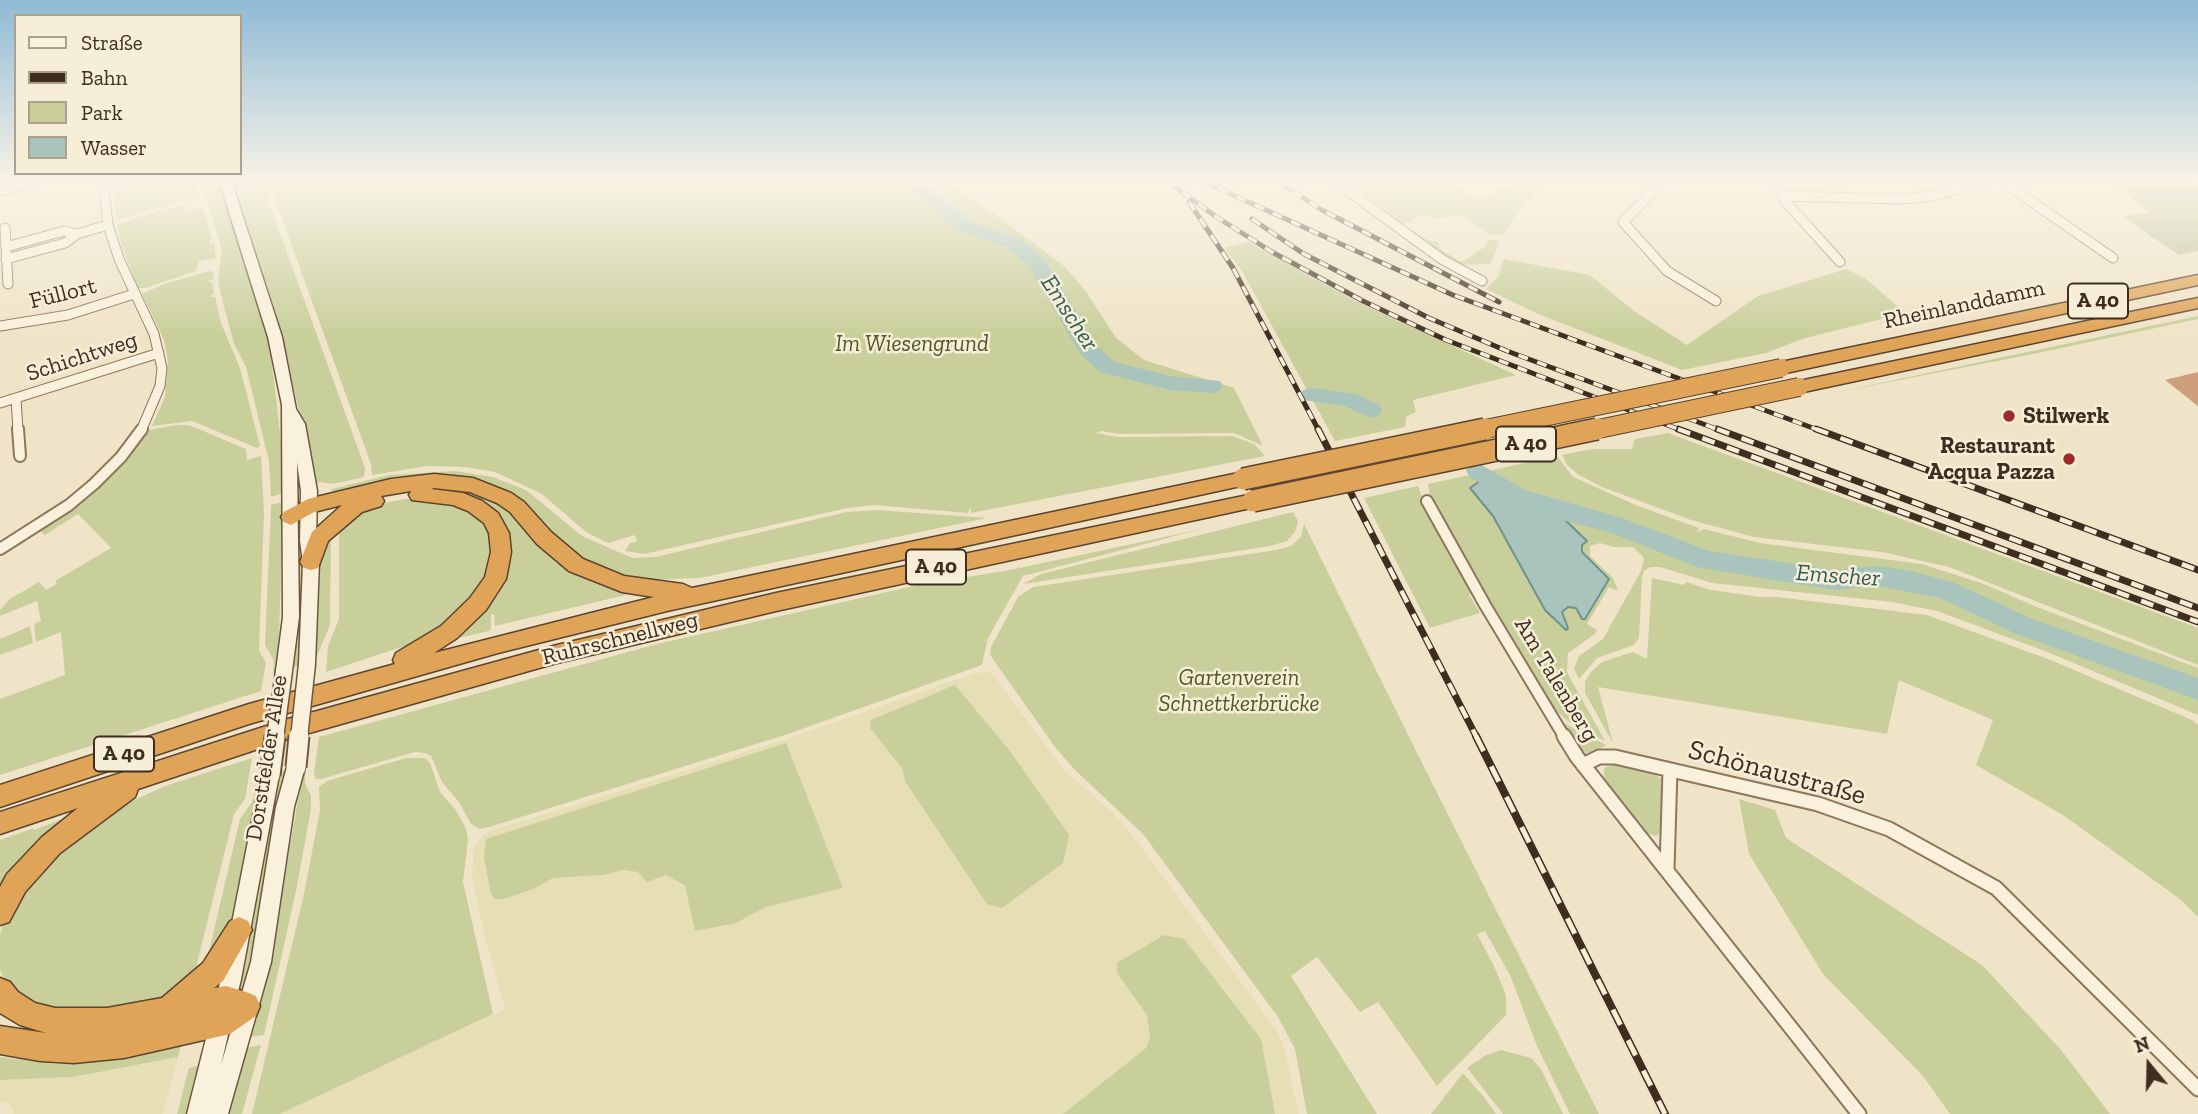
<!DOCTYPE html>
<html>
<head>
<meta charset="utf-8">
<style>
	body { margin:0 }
	#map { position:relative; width:2198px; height:1114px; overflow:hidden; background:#f0e4c8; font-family:"Zilla Slab",serif }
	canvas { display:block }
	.legend { position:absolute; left:14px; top:14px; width:228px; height:161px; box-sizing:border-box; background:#f7eed8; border:2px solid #ada18e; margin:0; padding:9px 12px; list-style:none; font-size:21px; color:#3d2e20 }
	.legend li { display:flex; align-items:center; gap:14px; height:35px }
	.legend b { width:35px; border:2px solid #ada18e }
	.north { position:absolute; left:2114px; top:1030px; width:70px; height:70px; -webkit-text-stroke:5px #f7eed8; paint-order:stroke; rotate:341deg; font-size:19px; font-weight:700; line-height:28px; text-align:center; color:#3d2e20 }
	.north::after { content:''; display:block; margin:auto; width:24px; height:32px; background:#3d2e20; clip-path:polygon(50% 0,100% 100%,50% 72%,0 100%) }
</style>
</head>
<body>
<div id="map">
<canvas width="2198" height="1114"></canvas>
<ul class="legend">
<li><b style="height:9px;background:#faf1dc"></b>Straße</li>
<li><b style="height:9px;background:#3d2e20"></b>Bahn</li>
<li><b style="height:19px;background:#c9cf9b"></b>Park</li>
<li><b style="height:19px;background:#a9c4bc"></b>Wasser</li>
</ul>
<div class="north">N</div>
</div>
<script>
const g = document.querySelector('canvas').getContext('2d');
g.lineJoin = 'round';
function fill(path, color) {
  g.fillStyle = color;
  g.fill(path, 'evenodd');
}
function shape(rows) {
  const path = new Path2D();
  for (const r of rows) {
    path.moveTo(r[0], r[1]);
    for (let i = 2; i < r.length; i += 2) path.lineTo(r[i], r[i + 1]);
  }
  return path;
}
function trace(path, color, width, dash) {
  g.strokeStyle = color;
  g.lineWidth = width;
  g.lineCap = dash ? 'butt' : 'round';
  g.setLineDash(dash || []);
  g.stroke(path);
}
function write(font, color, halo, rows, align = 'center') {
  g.font = font + ' "Zilla Slab",serif';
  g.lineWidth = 5;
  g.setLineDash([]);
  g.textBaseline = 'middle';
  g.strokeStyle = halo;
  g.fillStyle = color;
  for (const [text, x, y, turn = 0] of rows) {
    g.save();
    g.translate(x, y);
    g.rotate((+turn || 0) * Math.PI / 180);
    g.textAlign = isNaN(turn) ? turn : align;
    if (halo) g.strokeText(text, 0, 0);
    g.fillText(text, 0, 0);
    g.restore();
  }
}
fill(shape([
	[991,672,1064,770,1114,814,1136,840,1277,1031,1285,1051,1299,1114,1275,1114,1261,1039,1117,973,1147,1015,1150,1038,1146,1048,1063,1114,280,1114,505,1009,483,930,472,876,474,847,487,832,787,739,975,673],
	[484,858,843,888,766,907,736,923,666,875,623,870,604,875,553,878,536,888,504,899],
	[178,1057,163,1114,14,1114,14,1111,7,1103,0,1103,0,1080,74,1077]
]), '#e6deb5');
fill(shape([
	[111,180,194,180,199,196,117,220],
	[201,180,219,180,270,347,282,450,283,493,271,497,269,461,246,367,234,344,220,291,218,279,222,251],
	[231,180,261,180,365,468,364,477,333,484,321,482,314,484,310,455,273,304],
	[268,180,941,180,992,212,1064,266,1085,290,1116,338,1144,360,1234,388,1263,446,1234,433,1119,434,1101,431,1096,433,1118,437,1232,436,1254,444,1265,456,971,513,970,507,968,513,874,505,847,508,653,552,644,554,625,551,630,543,637,542,635,535,608,543,586,532,542,494,495,472,464,467,427,466,372,475,371,464],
	[1343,180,1444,180,1473,197,1486,198,1518,180,1546,180,1520,209,1504,234,1489,235,1470,220,1459,215,1433,219,1427,214,1401,225,1370,198],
	[184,204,186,212,203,207,209,228,205,230,210,231,212,239,209,243,214,243,216,258,199,261,196,271,145,288,138,288,121,245,117,224],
	[1407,227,1427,240,1438,242,1440,249,1462,262,1486,246,1489,239,1500,241,1490,264,1457,265,1404,228],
	[1248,242,1355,301,1516,375,1413,400,1416,412,1406,417,1405,427,1335,441,1242,271,1224,248],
	[1503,259,1590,275,1634,311,1687,345,1758,296,1846,269,1865,278,1905,313,1802,339,1766,353,1682,370,1536,313,1486,289,1499,276],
	[209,271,214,272,213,279,208,281,213,284,214,293,210,297,215,297,221,323,240,368,260,446,257,448,192,421,152,426,165,397,168,361,164,340,142,294,164,284],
	[2198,316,2198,319,2028,355,1833,393],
	[177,425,189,425,246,449,247,460,261,456,264,514,259,650,266,663,261,691,0,775,0,699,65,675,61,632,36,642,34,624,41,621,37,601,0,616,0,610,10,599,39,582,46,590,57,584,55,581,111,548,78,514,45,535,40,531,95,491,117,470,149,430],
	[1668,433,2198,628,2198,665,1949,567,1882,552,1754,537,1691,520,1602,487,1579,475,1567,465,1562,455,1592,449,1632,449,1635,439],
	[1557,456,1573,477,1638,506,1699,528,1697,532,1704,529,1760,543,1922,564,1984,584,2037,607,2198,668,2198,715,2050,653,1937,611,1892,602,1712,583,1660,567,1650,567,1644,571,1642,577,1639,638,1634,645,1597,658,1579,679,1574,669,1579,656,1603,639,1641,571,1644,558,1633,547,1614,547,1600,543,1590,546,1590,556,1613,578,1618,591,1609,587,1587,624,1597,630,1595,634,1568,653,1567,672,1605,741,1569,722,1554,709,1526,668,1433,507,1429,491,1428,484],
	[455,471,493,477,526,490,582,536,632,558,655,557,847,512,877,510,987,518,700,578,645,580,623,576,588,565,472,480,331,495,332,489,389,475],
	[429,486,462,489,495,499,511,510,546,549,563,563,589,578,630,592,630,594,495,626,494,614,491,614,491,629,489,631,445,641,484,607,497,589,510,557,510,542,501,518,492,508,471,497,434,490,395,493,332,508,332,505,400,489],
	[1418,486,1427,509,1475,592,1469,594,1480,613,1430,628,1364,498],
	[404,499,432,499,457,504,476,513,489,526,495,543,484,588,445,625,408,645,326,672,328,646,339,619,339,523,374,505],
	[283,502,279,638,276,673,273,674,274,661,265,645,271,505],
	[1293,512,1298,521,1295,532,1287,541,1270,546,1023,584,1041,574],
	[304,524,299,666,292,668,298,526],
	[1304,524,1423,765,1599,1114,1570,1114,1537,1046,1510,975,1485,931,1477,934,1494,966,1506,995,1506,1015,1437,1086,1378,1002,1360,1012,1317,957,1291,976,1377,1114,1307,1114,1295,1049,1278,1017,1143,834,1074,769,1055,747,990,655,991,647,1018,597,1033,587,1276,550,1291,546,1301,537],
	[1202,529,1023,576,988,638,982,665,785,735,489,827,480,829,471,824,459,802,442,782,431,756,425,753,415,752,321,779,316,779,314,774,319,737,657,644,918,585,1010,570],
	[331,535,330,625,315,661,320,552],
	[1652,578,1684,585,1686,582,1711,590,1760,597,1777,597,1927,615,2048,659,2192,720,2198,725,2198,917,2180,899,2063,815,1976,765,1993,720,1899,680,1887,734,1598,687,1613,743,1585,693,1585,682,1590,673,1602,662,1633,652,1647,659],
	[30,626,33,643,0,655,0,639],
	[955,685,1010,751,1069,835,1063,863,1002,908,987,904,905,781,902,768,870,728,871,720],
	[1560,721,1604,744,1606,746,1581,755],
	[786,743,843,888,766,907,736,923,695,931,685,886,666,875,647,882,638,872,623,870,604,875,553,878,536,888,504,899,495,899,491,894,484,858,486,839],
	[252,758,245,799,234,814,192,984,152,1008,41,1011,7,985,0,970,0,935,8,909,24,883,106,813,165,786],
	[406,758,425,758,430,763,440,792,455,809,466,829,468,840,463,882,493,1014,280,1114,252,1114,304,894,320,810,319,787,327,781],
	[306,764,305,783,311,796,311,809,296,891,264,1035,248,1037,286,870,304,765],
	[1616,764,1655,774,1661,779,1662,830,1657,836,1648,834,1604,779,1604,768],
	[286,770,260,934,245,985,242,991,233,992,279,773],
	[261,778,233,918,227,937,205,968,240,819,252,802,258,779],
	[1739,799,1775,810,1786,838,1982,965,2061,1050,2110,1114,1950,1114,1923,1076,1823,974,1749,854],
	[95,806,0,896,0,840,34,828,34,830],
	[1164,935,1184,939,1261,1039,1275,1114,1063,1114,1146,1048,1150,1038,1147,1015,1117,973,1117,963],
	[261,1045,242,1114,226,1114,245,1048],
	[181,1046,178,1057,73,1077,0,1080,0,1057,56,1064,108,1059],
	[1501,1050,1531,1058,1541,1069,1563,1114,1503,1114,1467,1068,1486,1055],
	[201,1065,194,1114,177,1114,189,1068],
	[1463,1073,1484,1097,1496,1114,1431,1114]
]), '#c9cf9b');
fill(shape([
	[2108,180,2198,180,2198,251,2179,255,2123,217,2149,212]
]), '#bfc49a');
const water = shape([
	[1481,480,1510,499,1561,516,1587,541,1582,545,1582,552,1609,579,1585,619,1582,619,1576,608,1568,607,1562,612,1568,628,1566,630,1545,610,1493,516,1470,488,1481,480]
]);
fill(water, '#a9c4bc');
trace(water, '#6f938a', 2);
fill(shape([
	[899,180,919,180,971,222,1021,239,1043,257,1096,345,1115,362,1170,376,1220,381,1223,386,1220,391,1212,393,1170,390,1100,372,1081,355,1028,265,1007,247,957,230,899,180],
	[1311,388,1356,394,1379,405,1382,410,1379,415,1371,418,1344,406,1303,400,1300,395,1303,390,1311,388],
	[1478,463,1525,490,1622,518,1709,551,1835,570,1877,566,1911,571,1955,583,2032,619,2198,678,2198,700,2014,633,1940,598,1877,586,1835,590,1697,567,1609,532,1561,520,1509,502,1470,477,1466,471,1470,465,1478,463]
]), '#a9c4bc');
fill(shape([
	[2198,372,2198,406,2165,380]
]), '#cf9f7d');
const minorFar2 = shape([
	[103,180,108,225,119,259,154,334,162,368,160,386,141,431],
	[1333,180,1443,260,1482,281],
	[1668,180,1661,183,1623,222,1667,271,1716,301],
	[1772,180,1786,202,1840,262],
	[2000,180,2113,258],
	[0,191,39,180],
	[1782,196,1901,199,1932,196,1990,180],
	[5,228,8,284],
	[6,247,64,231,77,234,108,225],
	[6,259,65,243,77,234],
	[0,326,68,315,134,294],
	[16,398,18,431],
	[0,403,159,353]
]);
const minorFar1 = shape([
	[18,429,20,456],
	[1427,501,1485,605,1565,738],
	[0,549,69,505,94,484,121,457,142,429]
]);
const minor = shape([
	[1564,736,1577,757,1859,1114],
	[1583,765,1599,757,1615,757,1818,804,1889,829,1996,888,2198,1089],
	[1667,869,1670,770]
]);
const secondary = shape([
	[219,180,231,180,282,337,296,409,305,424,317,491,316,541,319,562,315,664,313,669,307,671,301,669,299,664,303,562,300,541,301,491,297,462,299,617,292,671,290,676,284,678,278,676,276,671,283,617,282,405,268,337,219,180],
	[296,759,302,761,305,767,294,807,271,962,228,1114,187,1114,221,979,261,775,264,769,270,767,276,769,279,775,241,979,221,1065,251,962,276,807,287,767,290,761,296,759]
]);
const motorway = shape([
	[2198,275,2198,285,1781,374,1775,372,1772,368,1775,364,1781,362,2198,275],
	[2198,298,2198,308,1799,393,1792,391,1790,387,1792,383,1799,381,2198,298],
	[1243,472,1250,474,1253,479,1250,484,667,611,498,653,249,724,0,807,0,785,249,704,395,664,393,660,396,653,441,626,470,598,485,577,491,552,489,533,484,523,468,511,453,505,412,500,409,495,411,491,381,496,384,501,381,506,362,512,328,541,318,568,311,570,304,568,300,562,312,532,342,505,314,512,291,525,284,522,281,517,284,512,308,499,391,479,434,474,473,478,511,493,524,502,551,532,583,559,624,576,683,584,692,588,1243,472],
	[434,488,470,492,497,503,510,512,537,544,569,571,622,592,654,597,434,653,457,638,486,610,506,579,511,552,509,533,498,513,482,501,463,493,431,489,434,488],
	[1253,494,1260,496,1263,501,1260,506,776,611,557,663,288,739,138,789,135,797,60,853,25,892,9,922,0,925,0,887,7,874,42,837,78,808,0,834,0,812,288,719,557,645,776,593,1253,494],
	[239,917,248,921,252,930,223,981,214,988,226,986,246,992,256,996,260,1006,256,1016,230,1034,124,1058,74,1063,40,1061,0,1054,0,1026,46,1033,20,1025,0,1013,0,978,10,982,18,992,35,1003,55,1008,107,1008,162,998,203,963,230,921,239,917]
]);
trace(minorFar2, '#8d765c', 11);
trace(minorFar1, '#8d765c', 14);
trace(minor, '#8d765c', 17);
trace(secondary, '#6f573f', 3);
trace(motorway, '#5b4430', 3);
trace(minorFar2, '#faf1dc', 9);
trace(minorFar1, '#faf1dc', 10);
trace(minor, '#faf1dc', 13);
fill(secondary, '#faf1dc');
fill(motorway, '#e0a458');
const railFar2 = shape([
	[1166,180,1215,216,1272,252,1363,301,1446,340,1683,431],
	[1200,180,1453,295,1821,431],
	[1276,180,1322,210,1499,302],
	[1189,202,1233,268,1319,431],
	[1252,219,1304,254,1429,318,1507,351,1722,431]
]);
const railFar1 = shape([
	[1318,429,1477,738],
	[1678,429,2198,622],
	[1717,429,2198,608],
	[1816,429,2198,570]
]);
const rail = shape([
	[1476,736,1665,1114]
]);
trace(railFar2, '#3d2e20', 5);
trace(railFar1, '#3d2e20', 7);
trace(rail, '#3d2e20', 8);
trace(railFar2, '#f7eed8', 3.5, [10]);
trace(railFar1, '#f7eed8', 4.5, [13]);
trace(rail, '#f7eed8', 5, [17]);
const secondaryBridgeFar1 = shape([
	[275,738,284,671],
	[299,738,307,664]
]);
const secondaryBridge = shape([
	[296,767,299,736],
	[270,775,275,736]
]);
const motorwayBridgeFar1 = shape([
	[1476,431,1781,368],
	[1589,431,1799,387]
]);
const motorwayBridge = shape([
	[1243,479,1485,429],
	[1253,501,1597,429]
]);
trace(secondaryBridgeFar1, '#6f573f', 19, []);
trace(secondaryBridge, '#6f573f', 23, []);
trace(motorwayBridgeFar1, '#5b4430', 20, []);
trace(motorwayBridge, '#5b4430', 24, []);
trace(secondaryBridgeFar1, '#faf1dc', 16);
trace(secondaryBridge, '#faf1dc', 19);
trace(motorwayBridgeFar1, '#e0a458', 18);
trace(motorwayBridge, '#e0a458', 21);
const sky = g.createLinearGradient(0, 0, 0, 336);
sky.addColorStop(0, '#8fbad6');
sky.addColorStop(0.54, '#f8f3e6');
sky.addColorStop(1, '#f8f3e600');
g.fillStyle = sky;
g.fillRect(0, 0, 2198, 336);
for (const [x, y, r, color] of [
	[2009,416,7,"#9e2a2b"],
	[2069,459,7,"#9e2a2b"]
]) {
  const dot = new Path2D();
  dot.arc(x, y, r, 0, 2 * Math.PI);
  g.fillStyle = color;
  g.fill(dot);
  trace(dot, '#f7eed8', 2.5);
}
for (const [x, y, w] of [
	[2098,301,60],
	[1526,444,60],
	[936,567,60],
	[124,754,60]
]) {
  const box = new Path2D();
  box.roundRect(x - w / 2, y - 17.5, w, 35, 5);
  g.fillStyle = '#f7eed8';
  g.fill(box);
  trace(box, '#3d2e20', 2);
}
write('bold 21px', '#3d2e20', null, [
	["A 40",2098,301],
	["A 40",1526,444],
	["A 40",936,567],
	["A 40",124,754]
]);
write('23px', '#3d2e20', '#f7eed8', [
	["Füllort",63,294,-14],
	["Rheinlanddamm",1964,305,-12],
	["Schichtweg",82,357,-18],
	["Ruhrschnellweg",620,639,-14],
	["Am Talenberg",1556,680,59],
	["Dorstfelder Allee",267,758,-81]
]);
write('italic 23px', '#4d5a26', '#f7eed8', [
	["Im Wiesengrund",912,344],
	["Gartenverein",1239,678],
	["Schnettkerbrücke",1239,704]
]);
write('bold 23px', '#3d2e20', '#f7eed8', [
	["Stilwerk",2023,416],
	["Restaurant",2055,446,"right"],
	["Acqua Pazza",2055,472,"right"]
], 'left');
write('italic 24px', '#2f5d5a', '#f7eed8', [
	["Emscher",1069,313,57],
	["Emscher",1838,576,4]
]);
write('28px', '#3d2e20', '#f7eed8', [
	["Schönaustraße",1777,773,15]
]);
</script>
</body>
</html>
